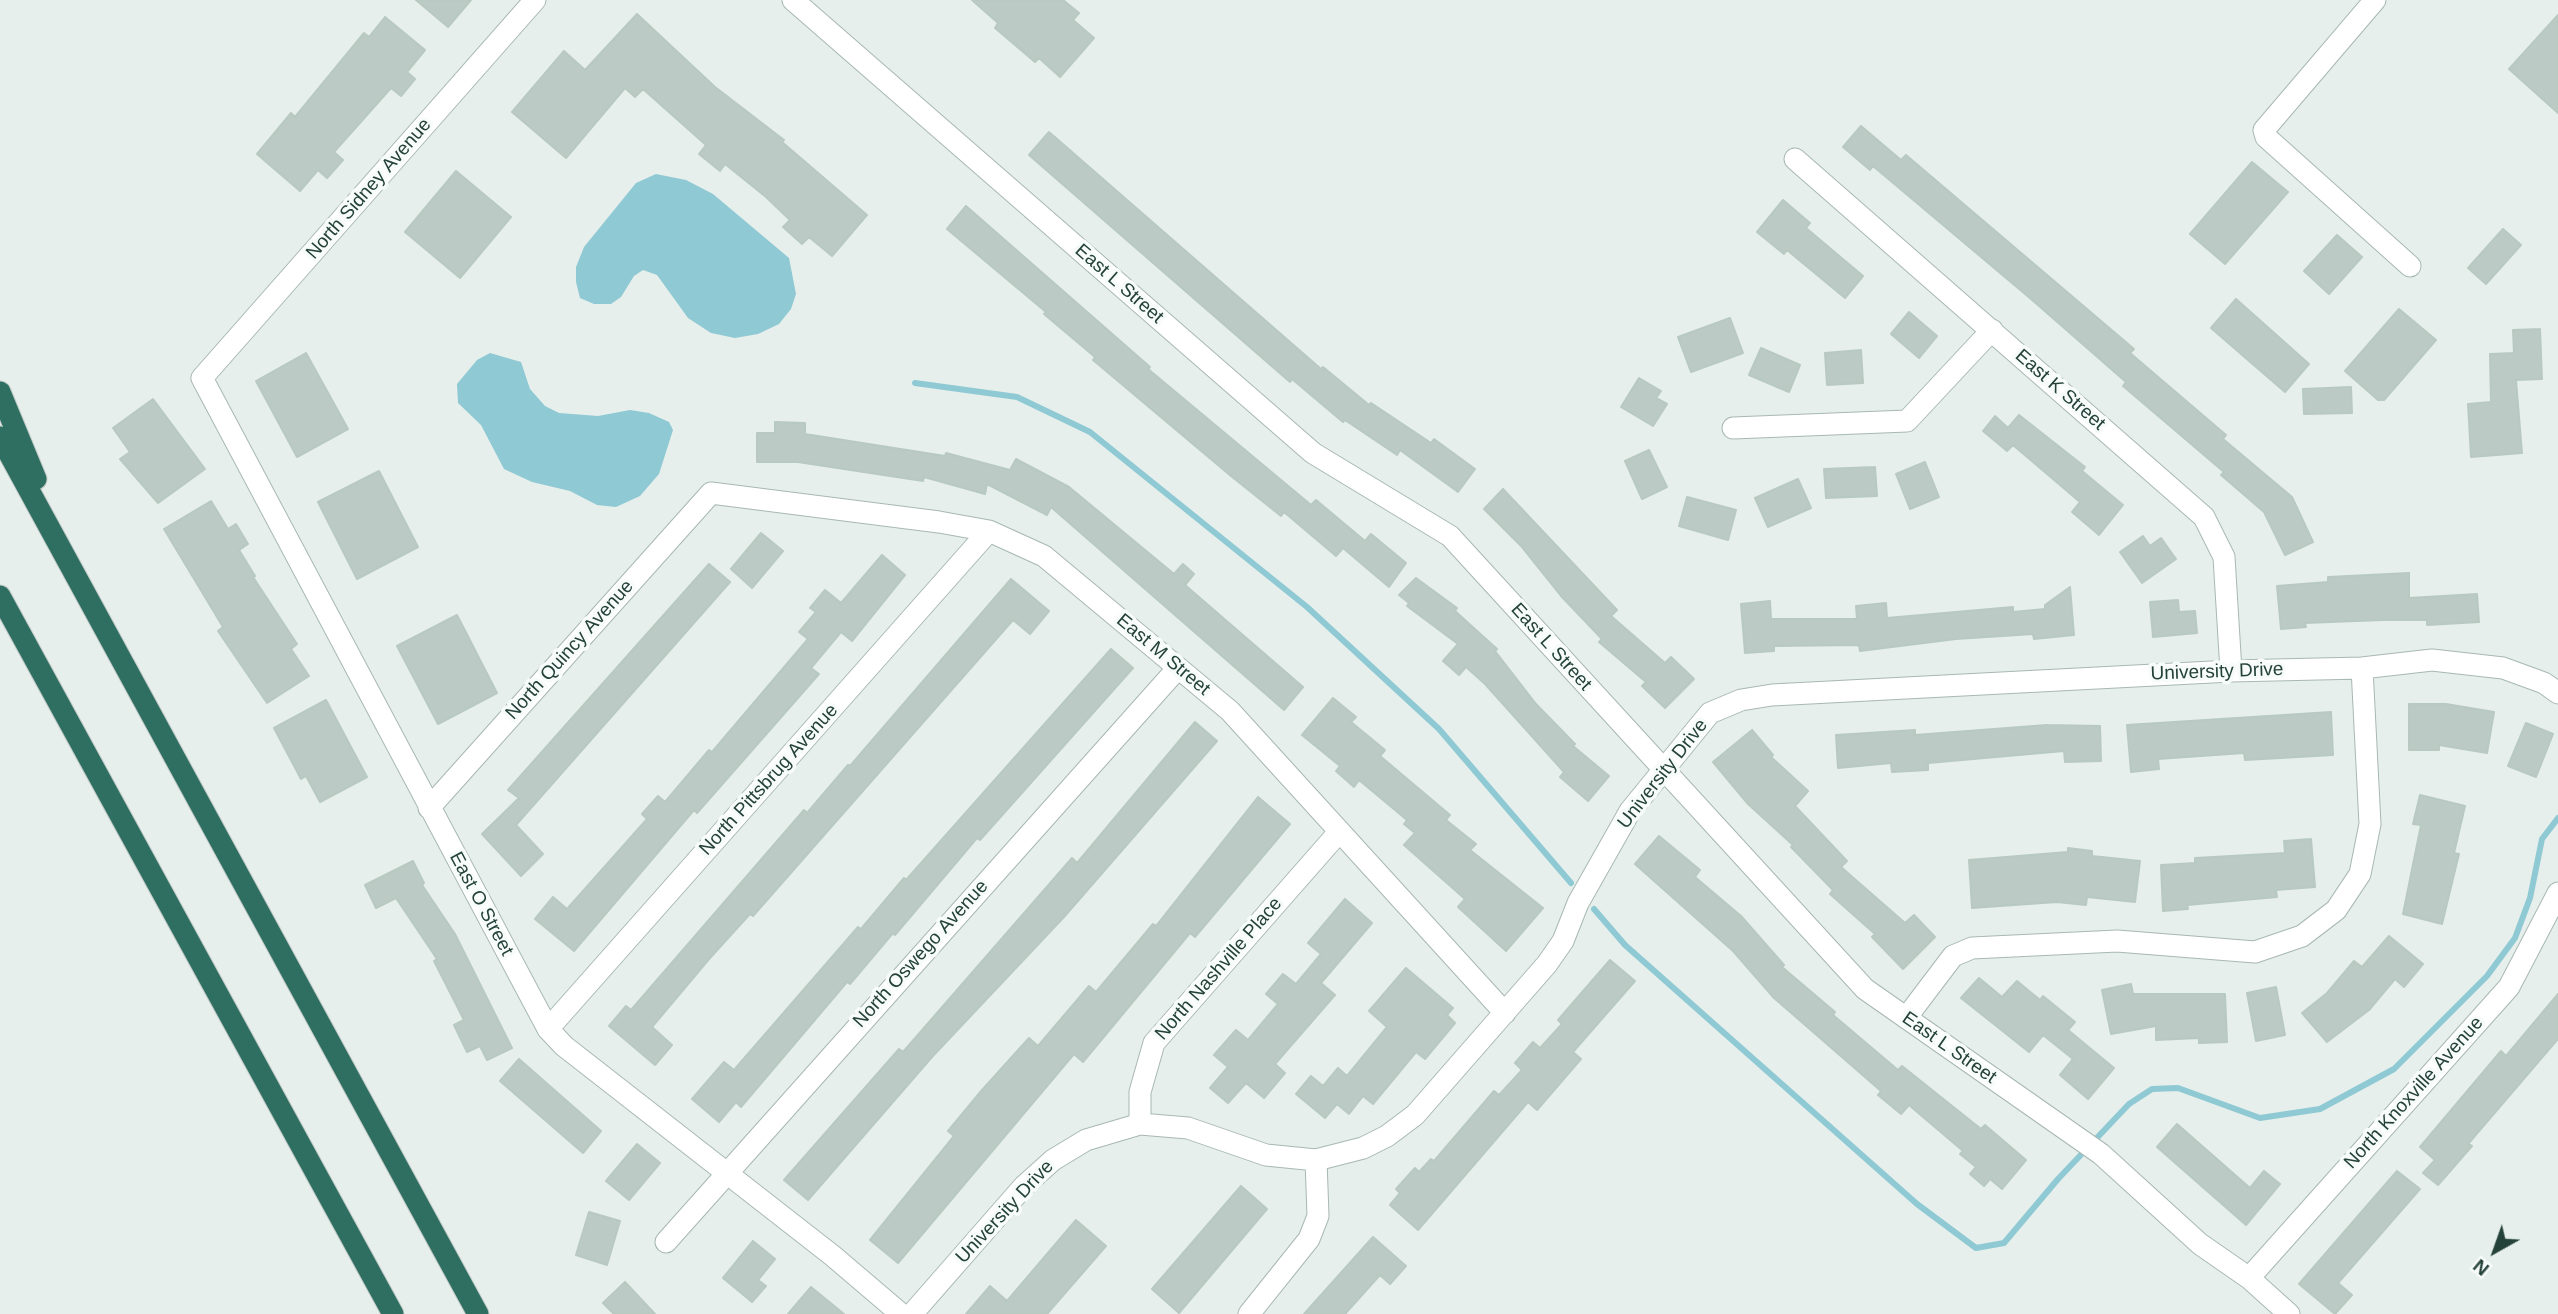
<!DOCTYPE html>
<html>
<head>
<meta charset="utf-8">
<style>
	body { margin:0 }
	#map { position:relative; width:2558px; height:1314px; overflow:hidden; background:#e6efeb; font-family:Helvetica,sans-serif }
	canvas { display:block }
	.north { position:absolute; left:2460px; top:1216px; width:70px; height:70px; -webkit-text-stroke:5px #f7fbf9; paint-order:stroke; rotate:220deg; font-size:19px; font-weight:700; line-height:28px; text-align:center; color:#24423a }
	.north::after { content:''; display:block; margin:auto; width:24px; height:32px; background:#24423a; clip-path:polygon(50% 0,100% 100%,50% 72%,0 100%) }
</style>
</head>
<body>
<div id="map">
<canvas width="2558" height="1314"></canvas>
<div class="north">N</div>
</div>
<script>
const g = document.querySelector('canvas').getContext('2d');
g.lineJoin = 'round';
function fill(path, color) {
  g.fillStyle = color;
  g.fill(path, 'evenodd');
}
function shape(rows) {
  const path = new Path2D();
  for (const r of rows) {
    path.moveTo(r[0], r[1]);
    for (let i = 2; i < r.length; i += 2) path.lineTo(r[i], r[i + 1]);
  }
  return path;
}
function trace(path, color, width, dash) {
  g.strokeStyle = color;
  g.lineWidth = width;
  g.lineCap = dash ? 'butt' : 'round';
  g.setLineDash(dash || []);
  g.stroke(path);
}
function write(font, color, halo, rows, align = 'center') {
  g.font = font + ' Helvetica,sans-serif';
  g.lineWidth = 7;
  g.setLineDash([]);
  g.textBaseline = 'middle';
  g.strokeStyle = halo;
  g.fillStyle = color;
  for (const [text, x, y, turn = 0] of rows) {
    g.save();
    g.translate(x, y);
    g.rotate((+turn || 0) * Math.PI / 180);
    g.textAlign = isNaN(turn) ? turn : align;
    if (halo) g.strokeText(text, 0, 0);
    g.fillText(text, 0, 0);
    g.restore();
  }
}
fill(shape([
	[656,174,686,180,713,194,789,258,796,294,791,309,779,324,758,334,735,338,711,333,688,318,657,275,643,270,634,276,621,297,611,304,594,304,580,298,576,282,576,267,584,247,636,183],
	[490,353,521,362,530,389,545,406,559,413,598,416,630,410,649,413,669,422,673,430,659,474,640,496,616,507,597,505,570,491,532,482,504,469,481,425,458,403,457,384,477,360]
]), '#8ec9d4');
trace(shape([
	[915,383,1017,397,1090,432,1307,607,1439,729,1571,883],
	[1594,909,1625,945,1917,1204,1976,1248,2004,1243,2058,1179,2129,1104,2152,1089,2178,1088,2260,1118,2320,1109,2394,1069,2487,976,2515,938,2530,898,2542,839,2558,818]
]), '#8ec9d4', 6);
const building = shape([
	[416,0,471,0,448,27,416,0],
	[972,0,1063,0,1079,13,1073,20,1094,38,1060,77,1039,58,1035,62,995,28,998,23,972,0],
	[637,14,715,87,784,140,782,142,867,215,832,256,809,237,802,244,783,227,790,220,766,197,725,164,720,171,699,154,706,145,643,89,635,97,625,88,566,158,512,112,564,51,585,70,637,14],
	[2558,15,2558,113,2509,69,2558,15],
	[385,17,425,50,407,72,415,79,401,96,391,88,334,152,343,160,327,178,318,170,300,191,257,154,291,113,295,117,364,33,369,37,385,17],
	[1861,126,1901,160,1906,155,2134,349,2130,353,2226,435,2223,439,2292,497,2313,542,2285,555,2264,512,2221,475,2224,472,2123,386,2126,382,2031,299,1873,166,1870,170,1843,147,1861,126],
	[1049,132,1321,369,1323,367,1369,405,1371,403,1431,443,1434,439,1475,469,1458,492,1400,450,1397,455,1345,420,1343,422,1292,379,1290,382,1029,155,1049,132],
	[2252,162,2288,192,2225,264,2190,234,2252,162],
	[456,171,511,217,460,278,405,232,456,171],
	[1783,200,1810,223,1806,228,1863,276,1845,298,1787,250,1784,254,1757,232,1783,200],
	[966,206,1150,367,1148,369,1311,505,1316,500,1365,541,1371,534,1406,563,1389,587,1343,548,1336,556,1284,512,1281,516,1231,476,1093,360,1095,357,1044,314,1046,312,947,229,966,206],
	[2503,229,2521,245,2486,284,2468,268,2503,229],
	[2337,235,2362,257,2329,294,2304,271,2337,235],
	[2236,299,2309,364,2285,392,2211,328,2236,299],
	[2399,309,2436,340,2384,400,2378,400,2345,371,2399,309],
	[1909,312,1937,336,1919,358,1891,334,1909,312],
	[1730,318,1743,353,1691,372,1678,337,1730,318],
	[2540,329,2542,379,2516,380,2522,453,2471,457,2468,404,2491,402,2490,354,2514,353,2513,330,2540,329],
	[1761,348,1800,365,1789,392,1749,375,1761,348],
	[1861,350,1863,383,1827,385,1825,353,1861,350],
	[306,353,348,429,297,457,256,381,306,353],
	[1639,378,1661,391,1656,398,1667,404,1653,426,1621,407,1639,378],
	[2351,387,2352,413,2304,414,2303,389,2351,387],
	[153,399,205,469,158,503,120,459,130,452,113,428,153,399],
	[2019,415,2085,467,2082,471,2123,505,2099,535,2072,512,2080,502,2013,445,2007,451,1983,431,1995,416,2008,428,2019,415],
	[775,422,805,423,805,434,945,456,946,453,1010,470,1016,459,1069,487,1174,574,1183,564,1194,574,1185,585,1303,687,1284,710,1051,507,1047,515,987,484,985,494,924,477,923,481,798,462,757,462,757,433,775,433,775,422],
	[1649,450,1667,487,1642,499,1625,461,1649,450],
	[1925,462,1939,497,1910,509,1896,474,1925,462],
	[1875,467,1877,496,1826,498,1824,469,1875,467],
	[379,471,418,547,357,579,318,502,379,471],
	[1798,479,1811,508,1768,527,1755,498,1798,479],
	[1503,489,1617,610,1611,616,1665,663,1671,657,1694,679,1665,708,1642,686,1646,682,1599,642,1602,639,1561,596,1521,546,1484,509,1503,489],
	[1687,497,1736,510,1728,540,1679,526,1687,497],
	[211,501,228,529,236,524,248,544,239,550,255,576,253,577,297,644,291,649,309,676,267,703,218,631,223,627,164,529,211,501],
	[761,533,783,551,752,588,731,569,761,533],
	[2143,536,2150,546,2161,538,2176,559,2142,583,2120,552,2143,536],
	[882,555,905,575,852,641,841,632,811,668,819,674,697,813,694,810,574,951,535,919,553,897,567,909,647,819,642,814,658,796,665,802,709,750,712,752,808,639,799,632,816,612,810,608,825,590,841,603,882,555],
	[709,564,730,582,516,825,543,854,521,876,482,834,519,798,508,790,709,564],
	[2409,573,2409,598,2477,594,2479,622,2427,625,2427,620,2383,620,2305,623,2306,627,2281,629,2277,586,2328,582,2328,577,2409,573],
	[1416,578,1457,608,1455,611,1497,649,1495,651,1536,704,1575,744,1573,746,1609,776,1588,801,1560,777,1564,772,1485,684,1466,667,1459,675,1443,661,1458,644,1407,606,1409,603,1399,595,1416,578],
	[1011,579,1049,611,1030,634,1013,620,753,916,750,914,710,958,652,1027,672,1045,655,1065,609,1026,626,1006,631,1010,804,810,807,813,848,765,850,766,1011,579],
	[2070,587,2074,635,2034,639,2033,634,1956,639,1860,651,1859,645,1774,646,1774,651,1745,653,1741,604,1770,601,1771,619,1857,619,1856,606,1886,603,1887,618,2013,607,2013,612,2045,609,2045,605,2070,587],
	[2178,600,2179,612,2195,611,2197,633,2153,637,2150,602,2178,600],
	[457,615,497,693,438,724,397,646,457,615],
	[1111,649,1133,668,980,840,977,838,895,935,893,933,850,984,847,982,741,1107,736,1102,719,1122,692,1099,724,1062,734,1070,858,927,861,929,904,878,906,880,1111,649],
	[1333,698,1356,717,1351,722,1385,750,1380,756,1450,815,1446,820,1476,844,1470,850,1543,908,1506,951,1458,907,1465,899,1404,845,1415,833,1404,824,1407,820,1359,780,1354,787,1336,771,1340,766,1302,735,1333,698],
	[326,700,367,777,320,802,306,776,301,779,274,728,326,700],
	[2409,704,2446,704,2494,712,2487,753,2439,745,2439,750,2409,750,2409,704],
	[2331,712,2333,755,2245,760,2244,753,2158,759,2159,769,2131,772,2127,725,2331,712],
	[1195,722,1217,741,1064,917,932,1057,808,1200,784,1180,899,1049,903,1052,1072,858,1077,863,1195,722],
	[2526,723,2553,734,2536,777,2508,766,2526,723],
	[2047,725,2100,726,2101,761,2065,762,2064,751,1928,763,1928,770,1892,772,1891,763,1838,768,1836,735,1915,730,1915,735,2047,725],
	[1752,730,1773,755,1771,757,1808,791,1795,806,1847,861,1841,867,1905,923,1914,915,1935,937,1903,969,1872,937,1875,934,1830,894,1833,890,1791,847,1793,845,1748,804,1713,762,1752,730],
	[2420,795,2465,806,2454,853,2459,854,2442,924,2403,914,2421,825,2413,824,2420,795],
	[1258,797,1290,824,1195,937,1190,933,1083,1062,1074,1054,898,1263,870,1240,954,1136,948,1131,982,1090,1029,1038,1038,1046,1089,986,1096,992,1153,924,1156,926,1258,797],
	[1659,836,1700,870,1695,877,1741,916,1784,965,1782,967,1835,1012,1833,1015,1898,1070,1902,1066,1981,1129,1985,1125,2026,1160,2002,1189,1990,1179,1984,1186,1970,1174,1976,1167,1960,1154,1963,1151,1909,1105,1901,1114,1878,1095,1881,1091,1774,998,1733,951,1635,864,1659,836],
	[2311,839,2315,887,2276,890,2277,897,2187,905,2188,909,2163,911,2161,865,2195,863,2195,858,2285,853,2284,841,2311,839],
	[2068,848,2092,851,2092,856,2140,861,2135,902,2087,897,2086,905,2057,902,1972,908,1969,860,2068,852,2068,848],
	[413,861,424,883,422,885,455,934,512,1048,487,1060,480,1046,467,1052,454,1025,464,1020,434,961,437,959,396,898,376,908,365,885,413,861],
	[1345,899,1372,923,1321,983,1335,995,1275,1064,1285,1073,1264,1098,1246,1083,1228,1103,1210,1088,1228,1067,1214,1055,1236,1030,1248,1040,1278,1004,1266,994,1283,974,1296,984,1321,954,1308,943,1345,899],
	[2389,936,2423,964,2404,987,2395,979,2369,1010,2327,1042,2302,1013,2327,993,2354,961,2362,967,2389,936],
	[1610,960,1635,981,1573,1052,1581,1059,1537,1110,1528,1102,1418,1230,1390,1205,1400,1193,1396,1189,1415,1168,1419,1172,1431,1159,1434,1161,1494,1091,1499,1095,1522,1070,1515,1063,1533,1042,1540,1048,1562,1024,1558,1020,1610,960],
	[1406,968,1453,1008,1447,1015,1455,1023,1425,1059,1416,1052,1373,1104,1363,1096,1349,1114,1337,1104,1325,1118,1296,1094,1311,1076,1323,1086,1338,1068,1347,1076,1387,1027,1369,1011,1406,968],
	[1979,978,2002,997,2017,981,2040,1000,2043,996,2075,1022,2068,1030,2114,1068,2088,1099,2060,1075,2073,1059,2043,1035,2029,1052,1961,998,1979,978],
	[2131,984,2133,994,2225,994,2227,1042,2199,1043,2199,1038,2156,1040,2156,1026,2111,1034,2102,990,2131,984],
	[2276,987,2285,1035,2256,1041,2247,993,2276,987],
	[2558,994,2558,1039,2468,1144,2472,1146,2438,1185,2423,1173,2435,1160,2420,1147,2501,1051,2506,1056,2558,994],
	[519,1059,601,1131,583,1153,500,1081,519,1059],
	[2177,1124,2250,1188,2264,1171,2280,1184,2246,1225,2157,1147,2177,1124],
	[637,1144,660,1163,629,1200,606,1181,637,1144],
	[2397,1171,2420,1189,2338,1283,2352,1295,2335,1314,2299,1284,2397,1171],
	[1241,1186,1267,1209,1179,1313,1152,1289,1241,1186],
	[589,1212,620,1221,607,1265,576,1255,589,1212],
	[1076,1220,1106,1246,1047,1314,966,1314,990,1286,1007,1301,1076,1220],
	[1373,1237,1406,1266,1390,1284,1380,1275,1345,1314,1304,1314,1373,1237],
	[753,1241,775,1259,758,1280,766,1286,752,1302,723,1278,753,1241],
	[625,1282,655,1314,614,1314,603,1303,625,1282],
	[811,1287,844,1314,788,1314,811,1287]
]);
fill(building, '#bbcac4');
trace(building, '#b8c9c2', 2);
const minor = shape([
	[535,0,202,378,548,1029,564,1046,833,1256,901,1314],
	[793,0,1313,453,1450,536,1865,989,2101,1154,2200,1244,2249,1278,2289,1314],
	[2375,0,2264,130,2266,137,2410,266],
	[1795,159,2204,517,2224,557,2231,671],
	[1733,428,1907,421,1992,330],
	[429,808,711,493,939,522,989,531,1044,556,1230,711,1505,1013],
	[1906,1018,1953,956,1972,948,2117,941,2255,952,2302,936,2336,910,2360,874,2370,824,2362,668],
	[548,1029,989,531],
	[1140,1124,1140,1092,1154,1043,1339,832],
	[666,1242,1178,668],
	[2249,1278,2509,987,2558,893],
	[912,1314,1024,1186,1053,1160,1086,1140,1140,1124,1188,1128,1266,1155,1316,1160,1363,1148,1387,1136,1415,1115,1547,964,1563,941,1578,903,1630,811,1696,730,1710,713,1741,700,1772,695,2231,671,2362,668,2432,660,2503,668,2544,683,2558,693],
	[1249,1314,1309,1239,1318,1216,1316,1160]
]);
const motorway = shape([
	[0,392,36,479],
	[0,437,478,1314],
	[0,596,393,1314]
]);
trace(minor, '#a8b8b2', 23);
trace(motorway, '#c2cac8', 23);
trace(minor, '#fff', 21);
trace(motorway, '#2f6f62', 21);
write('19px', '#24423a', '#f7fbf9', [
	["North Sidney Avenue",369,189,-49],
	["East L Street",1119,284,41],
	["East K Street",2060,390,41],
	["East L Street",1551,647,48],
	["North Quincy Avenue",570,650,-48],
	["East M Street",1163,655,40],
	["University Drive",2217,672,-2],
	["University Drive",1663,774,-52],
	["North Pittsbrug Avenue",769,780,-48],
	["East O Street",481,904,62],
	["North Oswego Avenue",921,954,-48],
	["North Nashville Place",1219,969,-49],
	["East L Street",1949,1048,35],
	["North Knoxville Avenue",2414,1093,-48],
	["University Drive",1005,1212,-47]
]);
</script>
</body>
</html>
